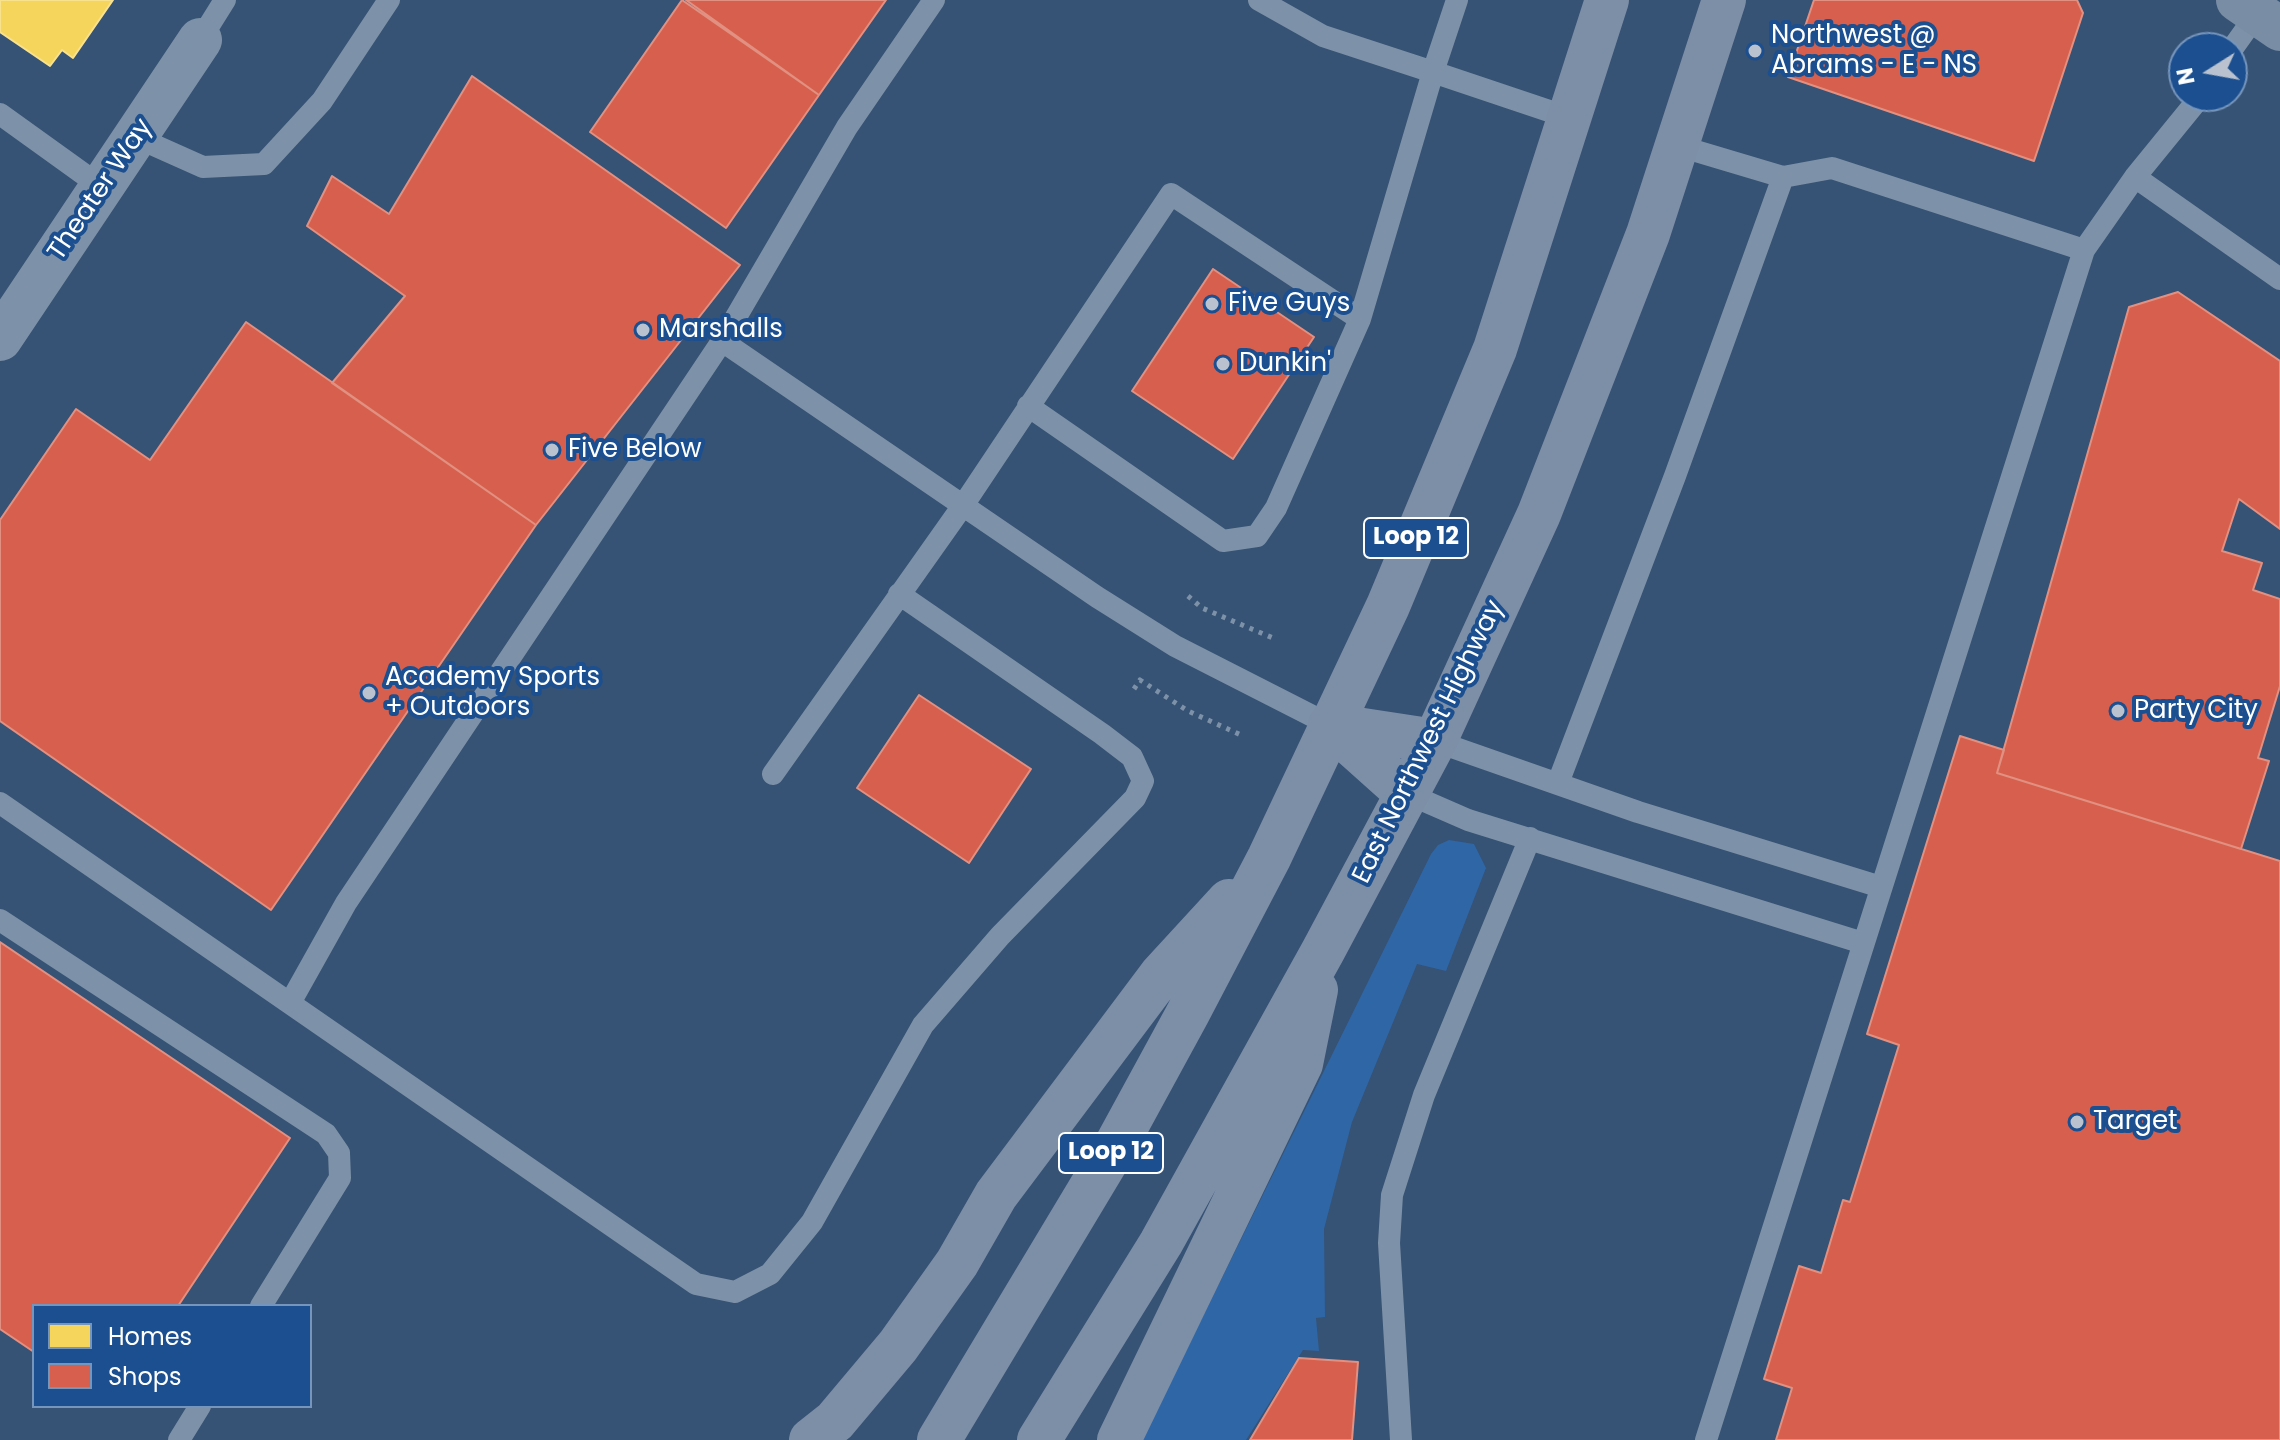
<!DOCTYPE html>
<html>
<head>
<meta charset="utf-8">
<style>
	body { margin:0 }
	#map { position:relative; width:2280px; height:1440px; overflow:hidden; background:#365274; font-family:Poppins,sans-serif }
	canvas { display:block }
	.legend { position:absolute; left:32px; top:1304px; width:280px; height:104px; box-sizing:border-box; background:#1b4f8f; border:2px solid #7695bc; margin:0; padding:10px 14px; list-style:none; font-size:24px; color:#fff }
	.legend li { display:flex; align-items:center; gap:16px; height:40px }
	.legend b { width:40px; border:2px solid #7695bc }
	.north { position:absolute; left:2168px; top:32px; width:80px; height:80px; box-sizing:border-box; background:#1b4f8f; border:2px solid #7695bc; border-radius:50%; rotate:259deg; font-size:22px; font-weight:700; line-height:32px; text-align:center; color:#fff }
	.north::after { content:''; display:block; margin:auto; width:28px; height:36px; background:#b9c2ce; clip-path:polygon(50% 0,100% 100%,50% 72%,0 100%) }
</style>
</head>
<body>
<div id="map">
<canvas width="2280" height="1440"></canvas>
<ul class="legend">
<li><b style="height:22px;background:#f6d55c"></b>Homes</li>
<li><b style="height:22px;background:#d6604d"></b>Shops</li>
</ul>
<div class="north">N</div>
</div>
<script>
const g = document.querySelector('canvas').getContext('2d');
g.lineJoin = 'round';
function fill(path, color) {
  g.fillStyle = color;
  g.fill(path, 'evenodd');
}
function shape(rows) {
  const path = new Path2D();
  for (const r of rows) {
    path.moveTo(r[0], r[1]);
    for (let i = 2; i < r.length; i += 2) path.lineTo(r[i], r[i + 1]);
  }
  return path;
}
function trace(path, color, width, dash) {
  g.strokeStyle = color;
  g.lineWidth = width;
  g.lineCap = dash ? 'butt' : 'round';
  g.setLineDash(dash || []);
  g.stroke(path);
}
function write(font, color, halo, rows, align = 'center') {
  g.font = font + ' Poppins,sans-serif';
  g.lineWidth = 8;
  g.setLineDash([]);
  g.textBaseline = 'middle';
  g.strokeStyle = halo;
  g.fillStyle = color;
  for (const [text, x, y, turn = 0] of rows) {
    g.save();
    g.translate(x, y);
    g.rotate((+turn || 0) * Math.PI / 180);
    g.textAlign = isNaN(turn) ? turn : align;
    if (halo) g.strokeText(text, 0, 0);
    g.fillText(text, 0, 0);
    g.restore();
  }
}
fill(shape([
	[1449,840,1474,844,1486,868,1446,971,1417,964,1352,1122,1324,1229,1325,1317,1316,1318,1319,1351,1303,1350,1246,1440,1142,1440,1431,854,1438,845]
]), '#2f66a5');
const homes = shape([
	[0,0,113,0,73,58,62,50,50,66,0,32,0,0]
]);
fill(homes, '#f6d55c');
trace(homes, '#f9e28d', 2);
const shops = shape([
	[682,0,819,95,726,228,590,132,682,0],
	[686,0,886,0,819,95,686,0],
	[1814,0,2077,0,2083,13,2034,161,1788,77,1814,0],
	[472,76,740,265,536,525,332,383,405,296,307,226,332,176,389,214,472,76],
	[1213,269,1314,337,1233,459,1132,391,1213,269],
	[2178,292,2280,361,2280,529,2239,499,2222,551,2262,563,2253,590,2280,599,2280,686,2258,758,2269,761,2241,849,1997,773,2129,307,2178,292],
	[246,322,536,525,271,910,0,721,0,520,76,409,150,460,246,322],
	[919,695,1031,769,969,863,857,788,919,695],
	[1960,736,2004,750,1997,773,2280,861,2280,1440,1776,1440,1792,1388,1764,1379,1799,1266,1821,1273,1843,1200,1850,1202,1899,1045,1867,1034,1960,736],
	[0,942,290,1138,178,1306,34,1306,34,1352,0,1329,0,942],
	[1299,1358,1358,1362,1352,1440,1250,1440,1299,1358]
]);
fill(shops, '#d6604d');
trace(shops, '#e29082', 2);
trace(shape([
	[1188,596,1202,608,1273,638],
	[1134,689,1140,680,1188,711,1241,735]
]), '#7d92a8', 5, [4, 6]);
trace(shape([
	[1259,0,1323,36,1433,72,1457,0],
	[200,40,225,0],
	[2232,49,2262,7],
	[0,114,103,188],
	[138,138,203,167,264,164,322,101,389,0],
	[1783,177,1832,168,2084,250],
	[2135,177,2280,279],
	[722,341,1097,597,1175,646,1330,725],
	[1028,406,1223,541,1257,536,1276,508,1360,319],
	[1435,741,1638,812,1881,887],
	[773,774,964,504,1171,194,1360,319,1433,72,1570,118],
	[1558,783,1675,476,1783,177,1679,146],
	[1406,793,1468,820,1863,943],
	[0,803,696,1284,735,1292,770,1274,812,1222,923,1025,1000,936,1135,798,1143,781,1132,757,1102,734,899,594],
	[0,920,326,1134,339,1153,340,1178,261,1306],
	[290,1003,346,903,722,341,847,127,934,0],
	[179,1440,200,1406],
	[1401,1440,1389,1243,1392,1195,1424,1095,1530,838],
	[1706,1440,2084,250,2135,177,2201,96]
]), '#7d92a8', 22);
trace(shape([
	[0,339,200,40]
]), '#7d92a8', 44);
trace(shape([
	[2238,0,2280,29]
]), '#798da4', 44);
trace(shape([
	[1330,725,1435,741],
	[1330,725,1406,793],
	[811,1440,835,1421,898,1346,957,1263,996,1195,1161,975,1229,901],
	[939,1440,1115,1147,1188,1013,1269,858,1388,606,1495,349,1607,0],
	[1039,1440,1161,1243,1323,951,1435,741,1539,514,1648,234,1724,0],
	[1119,1440,1301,1064,1316,990]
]), '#7d8ea7', 44);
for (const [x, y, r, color] of [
	[1755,51,8,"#b9c2ce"],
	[1212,304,8,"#b9c2ce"],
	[643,330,8,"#b9c2ce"],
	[1223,364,8,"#b9c2ce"],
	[552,450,8,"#b9c2ce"],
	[369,693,8,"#b9c2ce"],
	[2118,711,8,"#b9c2ce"],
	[2077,1122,8,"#b9c2ce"]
]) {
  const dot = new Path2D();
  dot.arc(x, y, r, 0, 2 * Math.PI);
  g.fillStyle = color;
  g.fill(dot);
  trace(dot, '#1b4f8f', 3);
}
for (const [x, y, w] of [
	[1416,538,104],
	[1111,1153,104]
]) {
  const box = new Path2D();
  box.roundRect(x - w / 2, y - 20, w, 40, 6);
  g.fillStyle = '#1b4f8f';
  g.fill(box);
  trace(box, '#fff', 2);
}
write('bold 24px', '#fff', null, [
	["Loop 12",1416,538],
	["Loop 12",1111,1153]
]);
write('26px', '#fff', '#1b4f8f', [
	["Northwest @",1771,36],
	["Abrams - E - NS",1771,66],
	["Five Guys",1228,304],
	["Marshalls",659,330],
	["Dunkin'",1239,364],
	["Five Below",568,450],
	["Academy Sports",385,678],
	["+ Outdoors",385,708],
	["Party City",2134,711],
	["Target",2093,1122]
], 'left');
write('26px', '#fff', '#1b4f8f', [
	["Theater Way",101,190,-56],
	["East Northwest Highway",1429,742,-64]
]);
</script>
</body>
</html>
